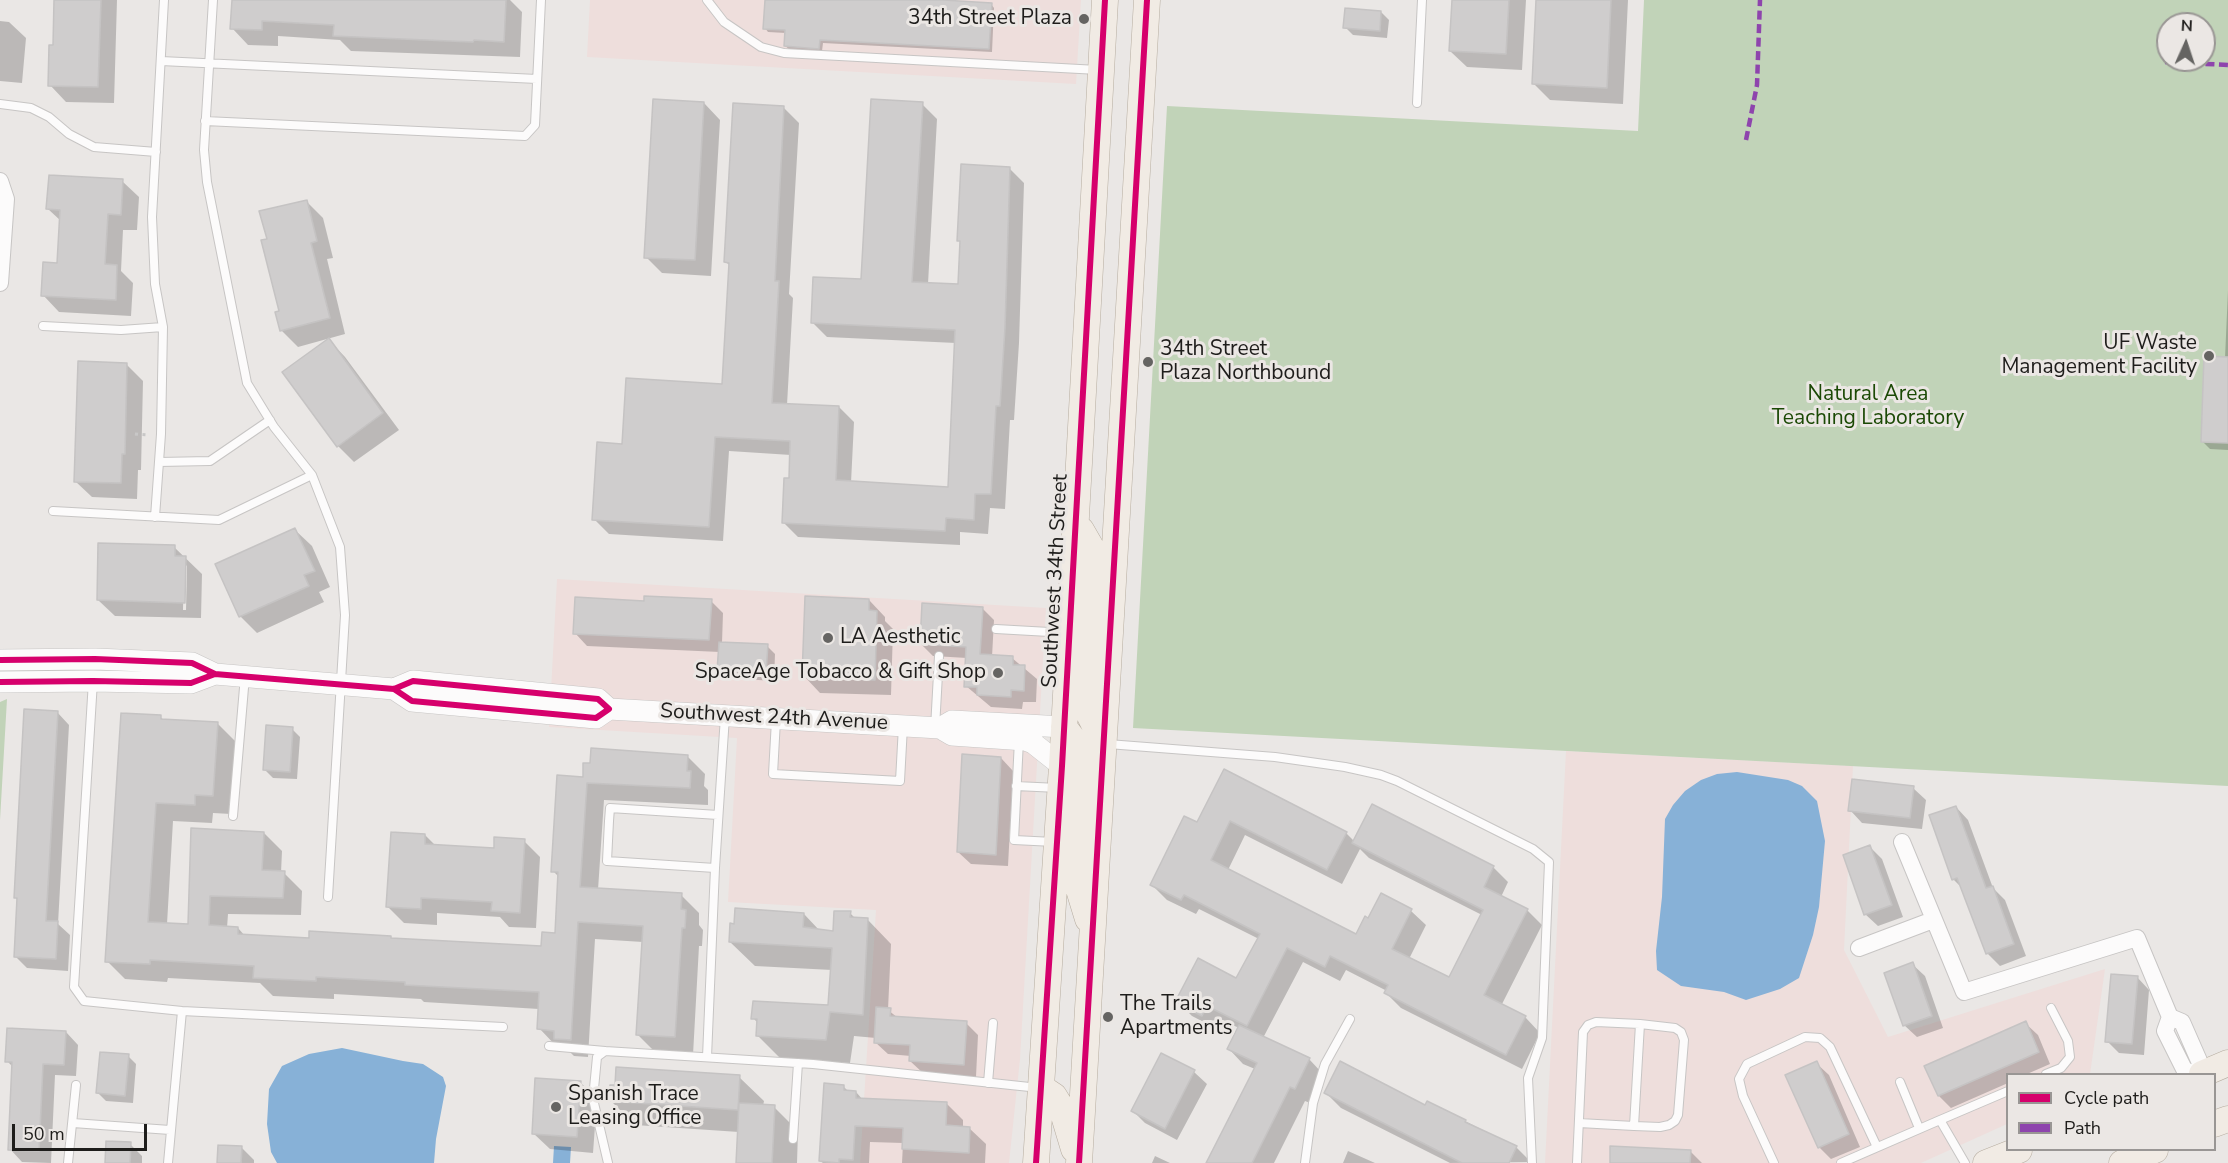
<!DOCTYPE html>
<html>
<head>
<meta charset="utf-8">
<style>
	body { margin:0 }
	#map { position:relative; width:2228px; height:1163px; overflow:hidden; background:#eae7e5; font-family:"Nunito Sans",sans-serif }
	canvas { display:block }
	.legend { position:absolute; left:2006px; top:1073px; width:210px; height:78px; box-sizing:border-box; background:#ebe7e4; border:2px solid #999694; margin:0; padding:8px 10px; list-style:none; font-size:18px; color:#1e1d1b }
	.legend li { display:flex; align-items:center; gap:12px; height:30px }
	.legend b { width:30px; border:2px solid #999694 }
	.north { position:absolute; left:2156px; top:12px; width:60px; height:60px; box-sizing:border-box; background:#ebe7e4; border:2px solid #999694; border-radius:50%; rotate:3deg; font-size:16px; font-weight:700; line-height:24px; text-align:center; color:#1e1d1b }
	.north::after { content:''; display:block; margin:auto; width:21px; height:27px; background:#656462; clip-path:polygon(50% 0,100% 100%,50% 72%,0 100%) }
	.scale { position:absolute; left:12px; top:1124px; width:135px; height:27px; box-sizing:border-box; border:3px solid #1e1d1b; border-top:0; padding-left:8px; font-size:18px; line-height:21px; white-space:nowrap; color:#1e1d1b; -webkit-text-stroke:4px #ebe7e4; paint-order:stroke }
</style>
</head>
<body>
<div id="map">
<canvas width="2228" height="1163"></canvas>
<ul class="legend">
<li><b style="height:8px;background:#d6006c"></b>Cycle path</li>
<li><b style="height:8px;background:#8e44ad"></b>Path</li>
</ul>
<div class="north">N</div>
<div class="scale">50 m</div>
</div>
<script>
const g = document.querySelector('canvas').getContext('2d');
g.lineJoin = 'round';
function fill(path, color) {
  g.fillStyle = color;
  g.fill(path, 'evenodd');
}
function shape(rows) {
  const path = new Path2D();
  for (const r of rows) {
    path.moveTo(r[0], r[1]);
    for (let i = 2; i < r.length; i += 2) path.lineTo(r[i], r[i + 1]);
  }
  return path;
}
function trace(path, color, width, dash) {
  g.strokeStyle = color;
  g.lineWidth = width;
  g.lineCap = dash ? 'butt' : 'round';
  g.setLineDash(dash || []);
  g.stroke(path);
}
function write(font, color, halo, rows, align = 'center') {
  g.font = font + ' "Nunito Sans",sans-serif';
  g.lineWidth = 6;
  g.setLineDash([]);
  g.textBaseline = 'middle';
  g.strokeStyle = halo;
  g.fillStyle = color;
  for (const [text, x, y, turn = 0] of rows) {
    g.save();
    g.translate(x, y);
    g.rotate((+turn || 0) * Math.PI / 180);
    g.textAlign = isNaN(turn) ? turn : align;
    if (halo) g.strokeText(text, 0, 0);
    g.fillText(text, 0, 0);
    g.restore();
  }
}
fill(shape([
	[590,0,1081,0,1076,84,587,57],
	[557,579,1046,608,1020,1059,1009,1163,860,1163,876,910,728,902,737,738,549,727],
	[1566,751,1853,766,1844,950,1888,1037,2105,969,2090,1074,2008,1074,2007,1124,1921,1163,1545,1163]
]), '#eededc');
fill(shape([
	[1644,0,2228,0,2228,786,1133,728,1167,106,1638,131],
	[2168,24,2204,24,2204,60,2168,60],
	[7,699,0,820,0,702]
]), '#c1d3b8');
fill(shape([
	[1737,772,1788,780,1802,786,1817,801,1825,841,1819,907,1813,935,1799,978,1780,989,1746,1000,1724,992,1681,986,1657,970,1656,951,1662,897,1665,819,1673,805,1685,791,1701,780,1717,774],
	[342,1048,403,1061,423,1064,443,1077,446,1086,436,1139,434,1163,277,1163,271,1152,267,1124,269,1089,282,1066,309,1054],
	[554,1146,571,1147,570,1163,553,1163]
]), '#87b1d7');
fill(shape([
	[55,0,117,0,114,103,66,102,50,85,54,47],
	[233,0,510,0,522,12,520,57,351,51,340,40,278,36,278,46,248,45,232,28],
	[767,0,917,0,991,4,994,8,992,52,823,43,822,51,789,49,785,46,786,33,768,32,765,28],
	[1453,0,1526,0,1522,70,1467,67,1450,51],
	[1538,0,1628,0,1623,104,1550,100,1534,84],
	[1381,12,1389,20,1387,38,1353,35,1345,27],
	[0,21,9,22,26,38,22,83,0,81],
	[704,103,720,120,711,276,662,273,646,257],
	[922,104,937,119,928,284,959,286,961,243,959,240,1009,168,1024,183,1019,343,1014,420,1010,420,1005,509,990,508,988,534,960,532,960,545,798,537,783,522,790,479,791,455,729,451,723,541,609,534,594,519,623,446,723,385,730,266,726,262,784,108,799,123,789,294,793,298,787,405,839,407,854,422,851,483,949,488,956,343,827,337,812,322,863,281],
	[122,181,139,197,137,230,123,230,121,271,133,283,131,316,59,312,43,295,58,265,61,221,48,209],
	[306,201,323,218,333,258,327,259,345,334,298,347,281,330,281,312,268,240],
	[2228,290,2228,450,2210,449,2202,441,2225,358],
	[329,340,345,357,399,430,354,462,338,446],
	[126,364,143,381,141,470,138,470,137,499,92,497,75,481],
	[295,530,312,546,330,587,319,592,324,602,257,633,240,616],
	[174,547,202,574,201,618,115,616,98,600],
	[184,563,187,566,186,610,183,610],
	[869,600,885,617,885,621,893,629,891,695,820,693,804,676],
	[711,601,723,613,722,643,767,646,775,654,774,681,727,678,719,670,720,652,587,646,575,633],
	[982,608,994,620,992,657,1012,658,1037,679,1036,702,1023,702,1022,709,991,707,966,686,967,658,933,656,921,644],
	[57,712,69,725,58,924,70,935,68,971,27,968,15,956,18,901,15,897],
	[160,717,164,720,217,723,235,741,231,814,213,813,212,823,173,821,167,924,190,926,193,829,264,833,282,851,281,873,284,873,302,891,301,915,228,914,227,928,238,928,245,936,310,939,392,940,542,948,556,935,560,878,553,871,584,778,687,756,705,774,704,786,708,790,708,805,604,800,598,890,681,895,699,913,699,925,703,930,702,946,699,946,693,1055,655,1052,637,1034,643,942,595,939,588,1057,574,1056,565,1047,557,1047,539,1028,539,1009,424,1002,421,999,334,994,334,999,273,996,260,983,168,978,167,982,125,979,107,961],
	[292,729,300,737,297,779,273,778,265,770],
	[1001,758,1013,771,1008,866,971,864,958,852],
	[1225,771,1346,833,1354,841,1373,806,1493,867,1508,882,1501,897,1527,910,1542,925,1501,1006,1526,1018,1540,1033,1522,1069,1401,1008,1386,993,1387,991,1346,970,1340,981,1303,962,1263,1038,1309,1059,1323,1074,1310,1103,1305,1101,1274,1163,1208,1163,1255,1069,1243,1064,1229,1049,1239,1028,1222,1020,1217,1029,1192,1016,1177,1001,1237,980,1259,939,1199,909,1196,914,1167,900,1152,885,1198,824],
	[1245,835,1342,884,1360,849,1369,858,1482,915,1450,979,1409,959,1426,925,1411,911,1381,895,1369,920,1357,936,1228,870],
	[1913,788,1926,800,1922,829,1862,823,1850,810],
	[1956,807,1968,820,1993,888,2005,900,2026,956,2000,966,1987,953,1963,889,1953,879],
	[425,835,436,846,495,850,524,841,540,857,536,928,509,927,500,917,437,913,437,925,404,923,388,907],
	[1870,847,1882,859,1903,917,1878,926,1865,914],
	[850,913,855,918,867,919,891,944,888,1010,898,1018,966,1023,978,1035,976,1077,923,1073,910,1061,911,1056,888,1054,875,1042,876,1038,854,1036,850,1063,782,1060,757,1035,758,1023,753,1018,829,1006,832,970,755,966,730,942,804,914,820,931,834,933],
	[1912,964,1925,976,1943,1028,1917,1037,1904,1025],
	[2137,977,2149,990,2144,1055,2119,1053,2107,1041],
	[2025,1023,2038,1035,2050,1064,2027,1074,2008,1074,2008,1083,1951,1108,1939,1096],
	[66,1032,78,1045,76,1076,55,1075,51,1163,22,1162,10,1149,14,1068,7,1061],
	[1162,1055,1194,1072,1207,1084,1177,1140,1145,1123,1132,1110],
	[128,1056,136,1064,133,1103,106,1101,98,1093],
	[1816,1063,1829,1075,1860,1147,1831,1159,1819,1147],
	[739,1077,764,1101,763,1106,774,1107,798,1131,797,1163,737,1163,739,1132,635,1125,610,1100],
	[580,1082,597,1099,593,1153,550,1149,533,1133],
	[843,1086,849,1092,856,1092,863,1100,947,1104,963,1120,963,1128,969,1128,986,1144,985,1163,902,1163,903,1143,870,1142,869,1163,823,1163,820,1161],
	[1326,1093,1426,1107,1465,1121,1516,1147,1531,1162,1450,1163,1341,1108],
	[130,1144,142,1156,142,1163,107,1163],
	[242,1148,254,1160,254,1163,219,1163],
	[1348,1151,1375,1163,1343,1163],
	[1690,1151,1702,1163,1611,1163],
	[1155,1156,1170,1163,1152,1163]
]), '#0003');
const building = shape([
	[54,0,101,0,98,87,48,86,49,45,53,45,54,0],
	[232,0,506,0,504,42,474,40,473,42,333,36,334,25,262,21,262,30,230,29,232,0],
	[765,0,943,0,992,3,989,49,820,40,819,49,784,46,785,30,763,29,765,0],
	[1452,0,1509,0,1506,54,1449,51,1452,0],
	[1536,0,1611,0,1607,88,1532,84,1536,0],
	[1345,8,1381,11,1380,31,1343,28,1345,8],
	[653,99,704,102,695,260,644,258,653,99],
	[871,99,923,102,912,282,958,284,960,241,957,241,961,164,1010,167,1005,327,1000,406,996,406,991,494,975,494,974,520,946,518,945,531,782,523,784,478,789,478,790,441,715,437,709,527,592,520,597,442,622,444,626,378,722,384,729,263,724,262,733,103,784,106,775,281,779,281,772,403,839,406,836,480,948,487,955,330,811,323,813,277,861,279,871,99],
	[49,175,123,179,121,215,108,214,105,264,117,265,116,300,41,296,43,262,57,263,60,210,46,209,49,175],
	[307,200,317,241,311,243,330,318,280,331,275,312,279,311,261,240,267,239,259,211,307,200],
	[329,338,383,413,337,447,282,372,329,338],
	[2204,356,2228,357,2228,443,2201,442,2204,356],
	[78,361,127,363,125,454,122,454,121,483,74,482,78,361],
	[295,528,315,571,304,575,309,586,239,617,215,564,295,528],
	[98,543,175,545,175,556,186,556,185,603,97,600,98,543],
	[644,596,712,599,709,640,573,634,575,597,644,601,644,596],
	[805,596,869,599,869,610,877,611,875,680,802,677,805,596],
	[922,603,983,607,980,654,1013,656,1013,665,1025,665,1024,691,1011,690,1011,697,977,695,977,687,964,687,966,647,920,644,922,603],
	[719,642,768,644,766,673,717,671,719,642],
	[24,709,58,711,46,921,58,921,56,959,14,957,17,898,14,898,24,709],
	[121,713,161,715,161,719,218,722,213,796,195,795,195,805,156,803,148,922,188,924,191,828,264,832,262,870,285,871,283,898,210,896,209,925,238,927,238,934,309,938,309,931,391,936,391,938,541,946,542,932,555,933,558,872,551,872,557,775,583,777,583,763,590,763,591,748,688,755,687,771,691,771,690,788,587,783,580,887,682,893,681,909,686,910,685,928,682,928,675,1037,636,1035,643,926,578,922,571,1040,554,1039,554,1031,537,1029,539,992,405,985,405,982,316,977,316,981,253,978,254,966,150,960,150,964,105,962,121,713],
	[266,725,293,727,290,772,263,770,266,725],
	[962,754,1001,757,996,855,957,852,962,754],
	[1224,769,1347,832,1327,870,1230,821,1211,860,1356,934,1365,916,1368,918,1381,893,1412,909,1392,949,1449,977,1483,910,1352,843,1372,804,1494,866,1484,887,1528,909,1484,995,1526,1016,1506,1055,1384,993,1388,985,1330,956,1325,967,1287,948,1247,1026,1207,1006,1202,1016,1175,1002,1198,958,1236,978,1260,934,1184,895,1181,900,1150,885,1184,816,1197,822,1224,769],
	[1852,779,1914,786,1910,818,1848,811,1852,779],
	[1956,806,1986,888,1993,886,2014,944,1986,954,1957,878,1952,880,1929,815,1956,806],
	[391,832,425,834,425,844,494,848,494,837,525,839,520,913,491,911,492,902,421,898,421,909,386,907,391,832],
	[1870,845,1892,905,1864,915,1843,855,1870,845],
	[735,908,804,913,803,927,833,931,834,911,851,911,850,917,868,918,863,1015,830,1012,826,1040,756,1036,757,1019,751,1019,753,1001,828,1005,832,948,729,942,730,923,734,924,735,908],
	[1913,962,1932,1016,1903,1026,1884,973,1913,962],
	[2111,974,2138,976,2132,1044,2105,1042,2111,974],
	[876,1007,891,1008,890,1016,967,1021,964,1065,909,1061,910,1045,874,1043,876,1007],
	[2026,1021,2039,1052,1938,1096,1924,1066,2026,1021],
	[1239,1025,1310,1058,1295,1089,1290,1087,1252,1163,1206,1163,1257,1063,1227,1049,1239,1025],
	[7,1028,66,1031,64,1065,43,1064,39,1151,8,1150,12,1062,5,1062,7,1028],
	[100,1052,129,1054,125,1096,96,1093,100,1052],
	[1161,1053,1195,1070,1165,1129,1131,1111,1161,1053],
	[1340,1061,1425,1105,1427,1101,1466,1120,1465,1122,1517,1146,1509,1163,1462,1163,1324,1093,1340,1061],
	[1817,1061,1849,1134,1818,1148,1785,1075,1817,1061],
	[616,1067,740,1075,738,1110,609,1101,610,1085,615,1085,616,1067],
	[535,1078,581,1081,577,1137,532,1134,535,1078],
	[824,1083,844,1085,844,1090,856,1091,856,1098,947,1102,946,1125,970,1127,969,1153,902,1149,903,1128,855,1126,853,1160,839,1159,839,1163,819,1161,824,1083],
	[739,1103,775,1105,772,1163,736,1163,739,1103],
	[106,1141,131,1142,130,1163,105,1163,106,1141],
	[218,1145,242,1146,241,1163,217,1163,218,1145],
	[1610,1146,1691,1150,1690,1163,1610,1163,1610,1146]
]);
fill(building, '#cfcdcd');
trace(building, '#c5c3c3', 1.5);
const service = shape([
	[213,0,204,150,207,182,247,383,274,427,312,475,340,547,345,615,328,897],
	[707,0,724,22,761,47,784,53,1098,70],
	[161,61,537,79],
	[1417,103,1422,0],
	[0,104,31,108,49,117,69,134,94,147,156,152],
	[205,121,525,136,535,125,541,0],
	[43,326,121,330,163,327],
	[159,462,210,461,270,420],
	[53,511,219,520,312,475],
	[155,517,161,434,163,327,155,284,152,217,164,0],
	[996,629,1067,633],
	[93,681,74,987,84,1001,182,1011,503,1027],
	[776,720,773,774,900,781,903,726],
	[935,728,939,656],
	[1019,740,1014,840,1054,842],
	[1108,744,1275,757,1345,767,1381,775,1397,781,1533,849,1549,862,1542,1038,1528,1078,1532,1163],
	[1016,786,1058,788],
	[233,816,245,676],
	[715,868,607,861,609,821,610,808,718,815],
	[549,1046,605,1051],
	[707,1057,715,868,725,716],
	[2046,1074,2061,1068,2070,1057,2068,1041,2051,1008],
	[1900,1082,1919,1128],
	[988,1083,993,1023],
	[1940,1120,2008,1091],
	[73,1123,170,1130],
	[1634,1126,1660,1127,1669,1125,1675,1121,1678,1115,1684,1040,1681,1032,1675,1028,1640,1024],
	[793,1139,798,1063],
	[68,1163,76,1085],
	[168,1163,182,1011],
	[608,1163,593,1099,597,1057,605,1051,813,1064,1039,1088],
	[1305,1163,1313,1103,1325,1064,1350,1019],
	[1577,1163,1583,1032,1588,1025,1596,1022,1640,1024,1634,1126,1579,1123],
	[1774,1163,1743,1096,1739,1079,1747,1064,1805,1037,1820,1038,1830,1047,1877,1147],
	[1841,1163,1940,1120,1965,1163]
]);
const minor = shape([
	[0,181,6,199,0,283],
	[1902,842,1964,992,2137,938,2170,1017],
	[1859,948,1933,920],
	[2192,1074,2184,1069,2165,1031,2170,1017,2182,1022,2200,1063,2197,1074]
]);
const tertiary = shape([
	[0,660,95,659,192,663,215,674,394,689,413,681,598,699,609,709],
	[0,682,93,681,191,683,215,674],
	[394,689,412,701,596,718,609,709,940,728,952,735,1025,740,1033,743,1062,766],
	[940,728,952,721,1064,727]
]);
const primary = shape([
	[1081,530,1092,549,1087,691,1089,714,1103,742],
	[1064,727,1073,739,1082,757,1077,883,1088,919],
	[2202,1074,2228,1063],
	[1042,1088,1054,1096,1062,1109,1074,1149],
	[2214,1124,2228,1119],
	[1036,1163,1062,766,1105,0],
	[1079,1163,1147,0],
	[1986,1163,2019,1150],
	[2122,1163,2155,1150]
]);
trace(service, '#c7c5c4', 10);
trace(minor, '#c7c5c4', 18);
trace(tertiary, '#c7c5c4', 22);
trace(primary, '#b6ada0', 27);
trace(shape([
	[135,434,148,435]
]), '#c8c7c7', 3, [3, 4.5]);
trace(service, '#fcfbfb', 8);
trace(minor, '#fcfbfb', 16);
trace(tertiary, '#fcfbfb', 21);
trace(primary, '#f1ebe4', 26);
trace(shape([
	[2165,62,2228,65],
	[1746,140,1757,85,1760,0]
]), '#8e44ad', 4.5, [9, 4.5]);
trace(shape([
	[0,660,95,659,192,663,215,674,394,689,413,681,598,699,609,709,596,718,412,701,394,689],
	[0,682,93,681,191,683,215,674],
	[1036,1163,1062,766,1105,0],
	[1079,1163,1147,0]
]), '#d6006c', 6);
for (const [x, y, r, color] of [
	[1084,19,6,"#656462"],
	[2209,356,6,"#656462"],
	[1148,362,6,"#656462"],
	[828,638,6,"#656462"],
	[998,673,6,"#656462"],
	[1108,1017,6,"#656462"],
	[556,1107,6,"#656462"]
]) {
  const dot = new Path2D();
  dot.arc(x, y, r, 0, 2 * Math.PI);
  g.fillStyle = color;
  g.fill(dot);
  trace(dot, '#ebe7e4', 2);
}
write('21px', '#1e1d1b', '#ebe7e4', [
	["34th Street Plaza",1072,19,"right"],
	["UF Waste",2197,344,"right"],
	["Management Facility",2197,368,"right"],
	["34th Street",1160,350],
	["Plaza Northbound",1160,374],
	["LA Aesthetic",840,638],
	["SpaceAge Tobacco & Gift Shop",986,673,"right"],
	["The Trails",1120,1005],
	["Apartments",1120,1029],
	["Spanish Trace",568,1095],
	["Leasing Office",568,1119]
], 'left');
write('21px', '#1b4905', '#ebe7e4', [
	["Natural Area",1868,395],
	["Teaching Laboratory",1868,419]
]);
write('21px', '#1e1d1b', '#ebe7e4', [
	["Southwest 34th Street",1056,581,-87],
	["Southwest 24th Avenue",774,718,3]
]);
</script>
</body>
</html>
